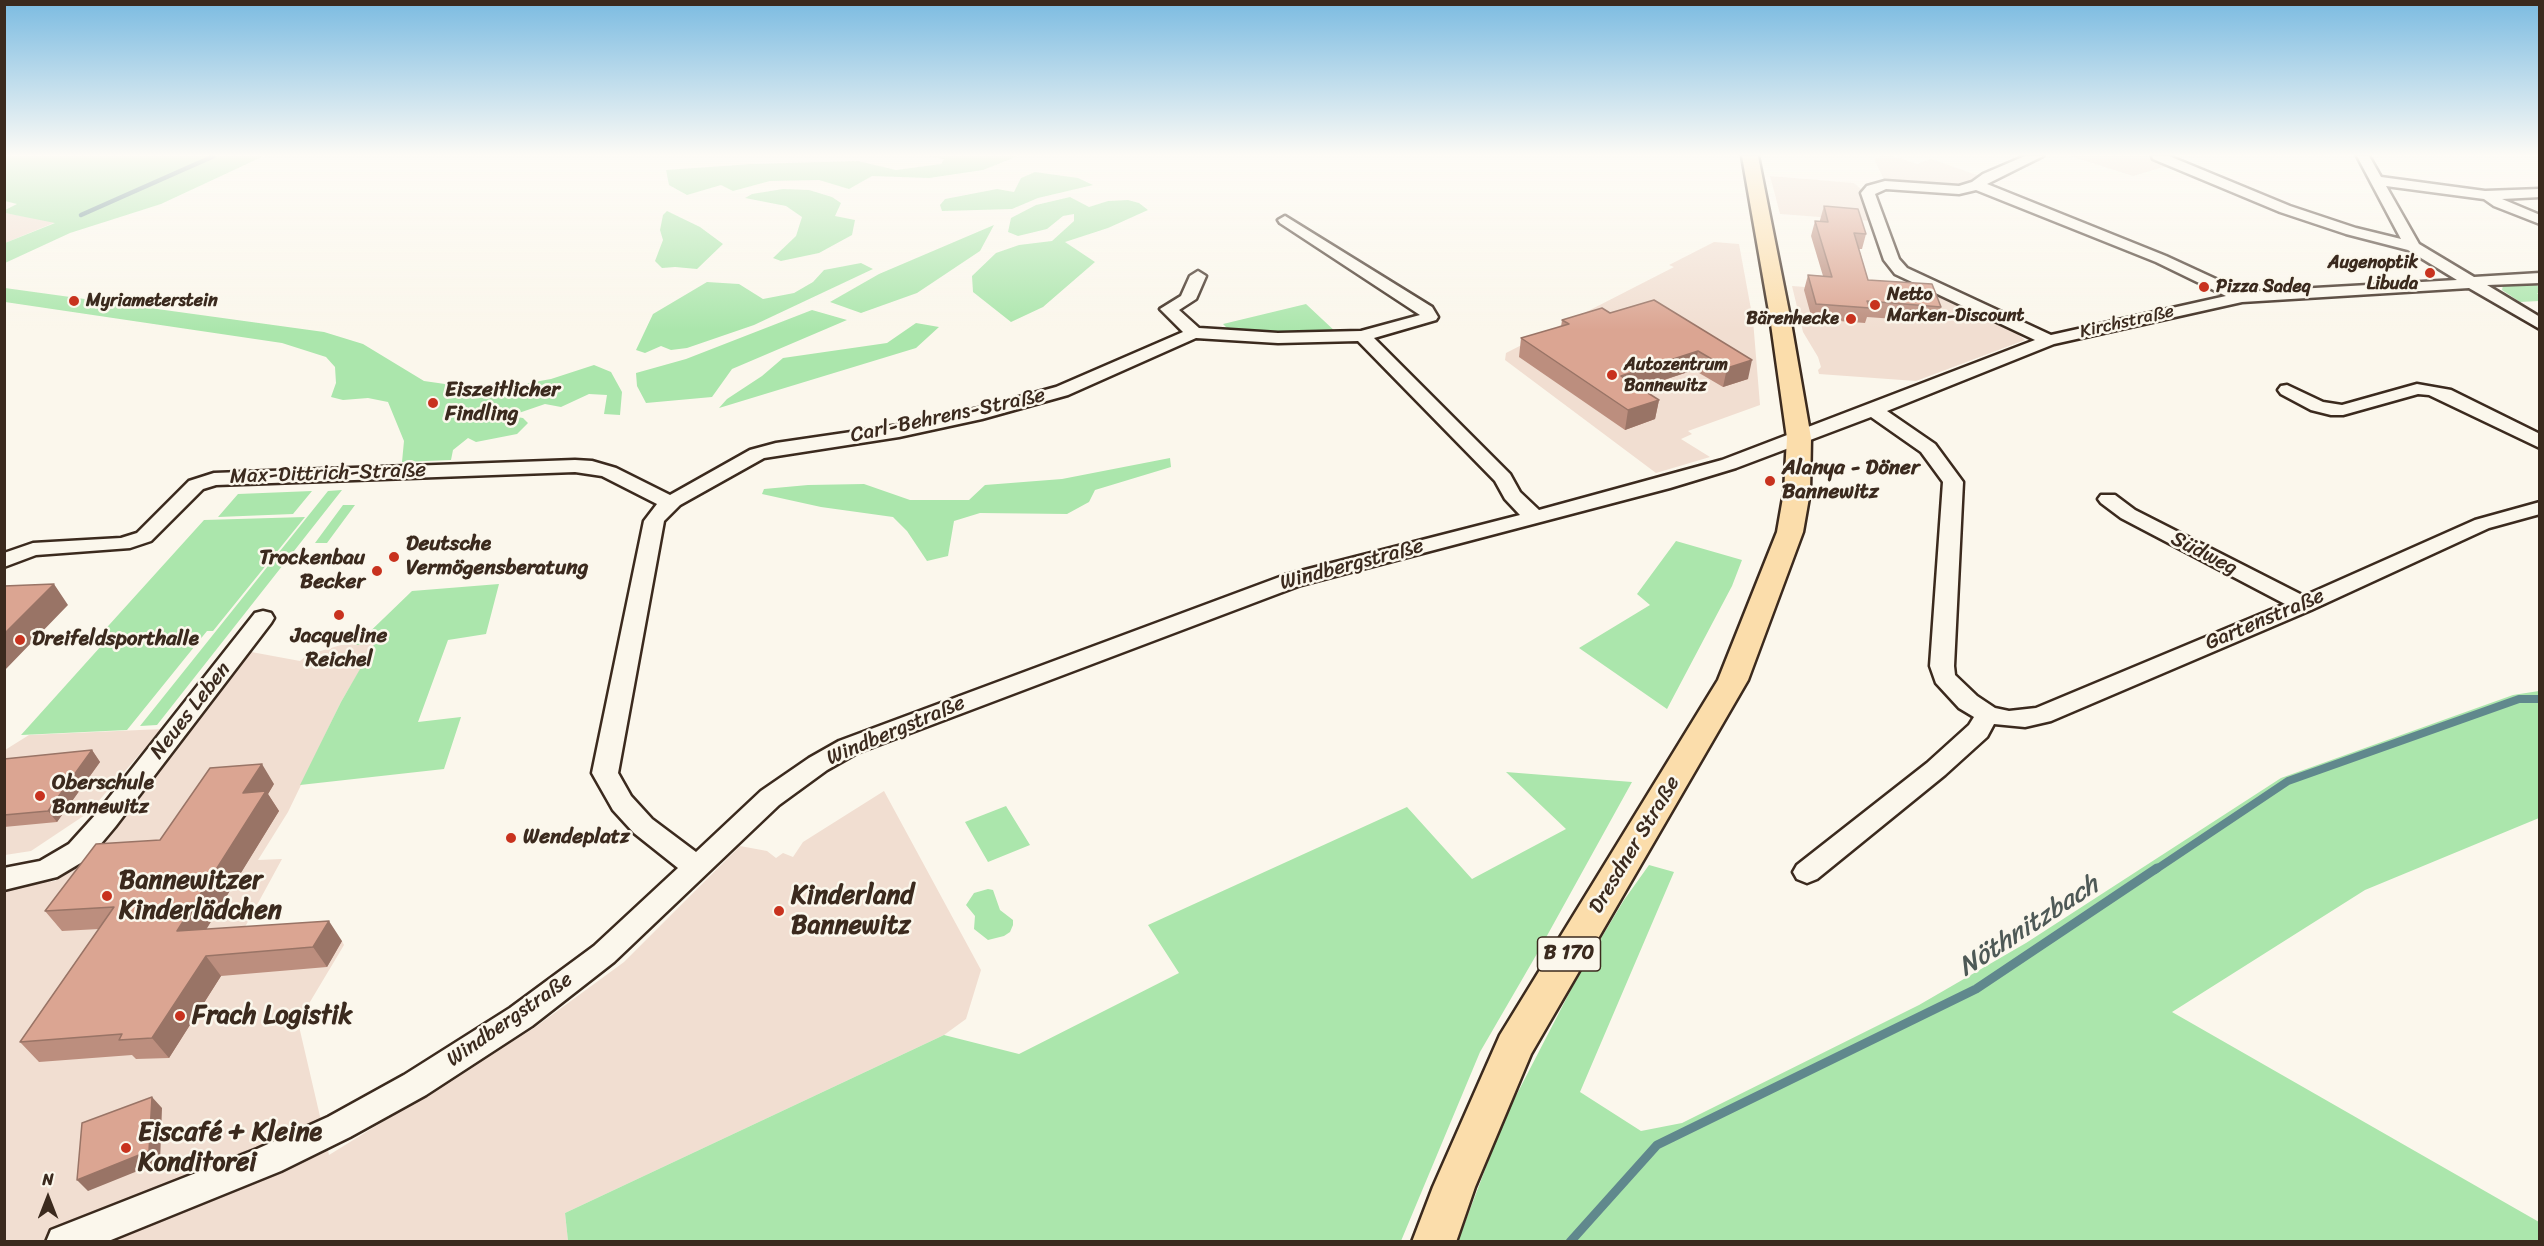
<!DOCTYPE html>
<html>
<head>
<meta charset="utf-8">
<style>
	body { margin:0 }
	#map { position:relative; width:2544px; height:1246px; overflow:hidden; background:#fbf7ec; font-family:Sriracha,sans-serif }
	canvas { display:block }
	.frame { position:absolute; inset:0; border:6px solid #3b2a1e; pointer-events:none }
	.north { position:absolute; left:18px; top:1168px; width:60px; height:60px; -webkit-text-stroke:4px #fbf7ec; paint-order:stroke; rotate:0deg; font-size:16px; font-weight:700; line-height:24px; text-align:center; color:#3b2a1e }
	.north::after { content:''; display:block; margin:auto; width:21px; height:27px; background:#3b2a1e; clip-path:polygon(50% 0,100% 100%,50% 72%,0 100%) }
</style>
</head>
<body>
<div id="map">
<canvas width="2544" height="1246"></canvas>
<div class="frame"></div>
<div class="north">N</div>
</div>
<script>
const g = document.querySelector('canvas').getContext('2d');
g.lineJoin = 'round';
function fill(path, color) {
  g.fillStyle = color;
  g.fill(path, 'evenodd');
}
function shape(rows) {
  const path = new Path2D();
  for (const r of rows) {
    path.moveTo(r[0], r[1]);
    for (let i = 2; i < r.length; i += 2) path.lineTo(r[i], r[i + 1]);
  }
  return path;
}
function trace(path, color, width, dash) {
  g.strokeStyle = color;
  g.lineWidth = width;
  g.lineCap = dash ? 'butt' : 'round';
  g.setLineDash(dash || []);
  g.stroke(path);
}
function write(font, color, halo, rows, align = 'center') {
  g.font = font + ' Sriracha,sans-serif';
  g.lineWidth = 5;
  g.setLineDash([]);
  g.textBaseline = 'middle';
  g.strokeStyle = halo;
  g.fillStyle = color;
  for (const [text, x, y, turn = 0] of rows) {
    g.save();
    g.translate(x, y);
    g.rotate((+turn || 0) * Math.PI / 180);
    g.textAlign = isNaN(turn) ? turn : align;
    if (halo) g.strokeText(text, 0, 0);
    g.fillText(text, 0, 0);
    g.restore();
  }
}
fill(shape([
	[1880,156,1893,156,1917,164,1931,159,1980,176,1967,183,1946,186,1885,182,1874,159],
	[2070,156,2146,156,2167,166,2133,176],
	[1770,176,1854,183,1861,189,1872,221,1780,214],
	[5,213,56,222,5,243],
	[1714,242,1739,244,1753,320,1760,405,1688,431,1692,434,1681,439,1710,457,1656,473,1505,360,1506,353,1674,267,1669,265],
	[1792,286,1940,297,2014,331,2025,340,1916,381,1819,374,1818,370,1821,367,1818,357,1803,332],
	[376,643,341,702,288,812,258,860,282,859,233,949,342,941,344,945,298,1022,329,1155,534,1028,624,962,740,846,767,851,776,858,783,853,793,857,803,842,884,791,981,970,966,1019,944,1035,565,1213,568,1241,5,1241,4,886,55,881,246,651,300,661,307,655,341,645],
	[162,729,88,813,31,851,5,855,5,750,29,735]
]), '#f1ded1');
fill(shape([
	[5,156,264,156,161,204,70,233,5,263,5,243,55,223,5,213,5,210,17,204,5,201],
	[929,156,1018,156,983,170,929,178,872,176,849,189,819,180,770,181,733,191,721,185,687,195,669,185,666,170,752,164,858,161,896,170,941,164,944,159],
	[1035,172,1078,178,1093,185,1038,198,1012,209,942,211,940,205,945,199,997,189,1014,192,1021,178],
	[783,189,809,190,832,197,841,203,835,216,855,220,852,235,819,253,781,261,773,258,796,236,802,217,786,206,745,198,752,194],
	[1070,197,1089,207,1108,201,1128,200,1139,203,1148,210,1108,228,1065,242,1095,262,1043,307,1011,322,973,292,972,276,996,253,1019,245,1052,241,1074,221,1074,214,1063,216,1047,229,1018,236,1008,232,1011,218,1036,205],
	[667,211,700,227,723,244,697,269,675,267,662,268,655,261,663,240,660,230,663,215],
	[994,225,980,251,917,293,861,313,830,302,879,274],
	[861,263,873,269,754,325,687,348,671,350,661,346,645,353,636,350,653,314,707,282,739,284,763,299,794,293,813,282,824,270],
	[2531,281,2539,287,2539,293,2537,293,2539,295,2539,301,2520,302,2502,290,2503,285],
	[5,288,324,332,363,344,424,381,445,384,523,384,551,379,594,365,611,372,622,392,620,415,604,414,607,395,589,394,561,407,545,404,510,416,523,418,528,423,517,434,476,442,468,438,453,450,451,460,402,462,404,441,388,402,368,398,343,400,331,397,336,383,335,367,326,357,282,343,5,302],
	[1306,304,1338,334,1228,329,1223,324],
	[812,310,847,320,732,369,712,397,646,403,637,386,636,373,686,359],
	[916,323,939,327,916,348,719,408,727,399,762,376,783,358,887,343],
	[1170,458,1171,467,1095,490,1089,502,1067,514,980,513,954,521,948,556,927,561,907,531,893,517,821,507,762,494,764,489,808,485,864,484,910,500,969,500,985,485,1062,479],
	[342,490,157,725,140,726,328,491],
	[312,491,293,514,218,517,238,494],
	[343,505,355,505,327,543,315,543],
	[305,517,213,631,207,631,127,730,21,735,111,635,100,635,204,520],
	[1676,541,1742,560,1732,586,1667,709,1579,648,1650,605,1637,594],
	[499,584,486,634,448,640,418,722,461,717,444,769,300,785,341,702,375,643,356,645,412,591],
	[2539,691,2539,818,2365,890,2172,1012,2539,1222,2539,1241,1458,1241,1505,1117,1576,980,1624,900,1649,865,1674,872,1580,1092,1641,1131,1682,1123,1919,1005,2026,943,2281,778,2513,695],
	[1506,772,1632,782,1538,952,1480,1052,1401,1241,568,1241,565,1213,944,1035,1019,1054,1179,973,1148,925,1407,807,1472,879,1566,829],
	[1006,806,1030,845,988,862,965,822],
	[988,889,993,890,1000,910,1013,920,1013,925,1010,932,1004,936,988,940,974,929,975,916,966,905,974,893]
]), '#abe6ac');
trace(shape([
	[81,215,214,156]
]), '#60888d', 4.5);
trace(shape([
	[2155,870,2288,781,2519,699,2540,699]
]), '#60888d', 8);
trace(shape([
	[1570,1242,1657,1145,1976,989,2157,868]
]), '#60888d', 9);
const minor = shape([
	[2025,156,2043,156,1987,184,2166,256,2244,292,2457,280,2408,250,2346,234,2280,212,2153,159,2152,156,2169,156,2290,206,2356,228,2401,239,2357,156,2369,156,2381,177,2485,191,2540,189,2540,197,2502,199,2540,215,2540,224,2494,206,2484,199,2386,186,2419,244,2474,277,2540,273,2540,283,2487,285,2540,317,2540,329,2469,288,2242,302,2054,344,1887,411,1935,444,1963,482,1954,666,1955,675,1977,696,1995,708,2009,711,2036,708,2285,604,2121,518,2101,503,2098,499,2101,495,2115,495,2135,510,2304,596,2475,520,2540,502,2540,514,2489,528,2311,610,2051,721,2025,727,1994,724,1987,737,1945,775,1817,879,1807,883,1797,879,1793,872,1797,865,1927,763,1969,725,1974,717,1959,708,1936,683,1930,666,1943,482,1921,452,1871,417,1736,468,1670,488,1301,585,857,753,827,770,779,805,614,962,532,1026,426,1095,350,1137,281,1171,106,1242,46,1242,51,1230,257,1149,328,1117,404,1075,510,1008,594,946,678,868,634,833,613,810,592,773,644,521,657,504,602,476,575,472,216,485,203,489,151,541,130,548,36,555,4,567,4,553,33,543,121,538,137,533,189,481,214,473,575,460,592,461,616,468,670,495,750,450,776,443,899,425,979,408,1056,387,1183,332,1160,309,1181,296,1190,276,1198,271,1206,276,1196,299,1179,310,1199,328,1278,333,1361,331,1420,315,1280,223,1278,220,1285,216,1432,307,1438,317,1436,320,1374,338,1510,474,1520,492,1539,510,1722,460,2035,340,1895,274,1884,260,1861,193,1867,186,1885,181,1959,186,1972,182,1983,174,2025,156],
	[1886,189,1959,194,1976,190,2156,262,2226,296,2051,335,1907,268,1899,259,1875,194,1886,189],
	[1196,338,1278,343,1358,341,1495,481,1505,499,1520,515,1285,575,839,741,809,758,761,791,696,852,652,819,631,796,618,773,664,521,680,505,764,458,899,437,982,419,1068,395,1196,338],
	[2417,384,2451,390,2540,434,2540,448,2429,395,2418,394,2343,415,2331,415,2311,410,2281,394,2278,390,2281,386,2287,385,2323,402,2342,405,2417,384],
	[263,611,271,613,274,618,271,623,115,827,89,858,57,877,4,890,4,868,40,861,69,844,97,813,255,613,263,611]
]);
const major = shape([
	[1742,156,1758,156,1790,317,1811,438,1810,492,1803,532,1748,680,1531,1054,1475,1187,1456,1242,1412,1242,1433,1187,1500,1035,1718,680,1777,532,1784,492,1787,438,1770,317,1742,156]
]);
trace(minor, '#3b2a1e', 5);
trace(major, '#3b2a1e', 5);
fill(minor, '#fbf7ec');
fill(major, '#fbddab');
fill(shape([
	[1824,206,1866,234,1862,249,1859,249,1868,280,1941,307,1936,322,1867,317,1865,323,1812,319,1804,290,1808,275,1823,276,1811,236,1815,221,1820,222,1820,220],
	[1654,300,1748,379,1723,387,1694,370,1640,388,1659,400,1655,419,1625,430,1519,357,1521,338,1561,327,1562,320,1610,313],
	[92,750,100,762,57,822,4,827,4,759],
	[274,784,268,794,279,811,206,929,342,941,327,967,221,976,169,1058,136,1059,132,1055,39,1062,20,1042,99,929,62,931,45,911]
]), '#bc8e7e');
fill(shape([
	[1698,351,1694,370,1618,395,1621,376],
	[1752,360,1748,379,1723,387,1727,368],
	[1659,400,1655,419,1625,430,1628,410],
	[54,584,68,605,4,671,4,634],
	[92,750,100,762,57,822,48,811],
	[262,764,274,784,268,794,279,811,193,951,177,931,243,793],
	[329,921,342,941,327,967,313,947],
	[206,956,221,976,169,1058,152,1038],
	[152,1097,162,1108,160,1162,88,1191,77,1180]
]), '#997466');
const building = shape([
	[1824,206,1858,209,1866,234,1854,233,1868,280,1932,284,1941,307,1867,301,1870,308,1816,304,1808,275,1832,277,1815,221,1828,222,1824,206],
	[1654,300,1752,360,1727,368,1698,351,1621,376,1659,400,1628,410,1521,338,1569,324,1562,320,1602,308,1610,313,1654,300],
	[54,584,4,634,4,586,54,584],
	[92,750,48,811,4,815,4,759,92,750],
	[262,764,243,793,266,791,177,931,329,921,313,947,206,956,152,1038,119,1040,122,1034,20,1042,114,907,45,911,96,844,160,840,210,768,262,764],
	[152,1097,149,1151,77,1180,82,1123,152,1097]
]);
fill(building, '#dba592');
trace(building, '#997466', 1.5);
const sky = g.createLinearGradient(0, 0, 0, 330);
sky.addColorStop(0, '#7bbbe1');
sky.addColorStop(0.47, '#fdfbf6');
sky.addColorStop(1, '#fdfbf600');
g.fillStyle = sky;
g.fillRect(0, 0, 2544, 330);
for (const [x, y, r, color] of [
	[2430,273,6,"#c8321e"],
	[2204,287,6,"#c8321e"],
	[74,301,6,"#c8321e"],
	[1875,305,6,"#c8321e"],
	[1851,319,6,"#c8321e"],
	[1612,375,6,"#c8321e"],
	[433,403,6,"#c8321e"],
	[1770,481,6,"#c8321e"],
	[394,557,6,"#c8321e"],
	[377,571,6,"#c8321e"],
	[339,615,6,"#c8321e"],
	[20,640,6,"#c8321e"],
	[40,796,6,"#c8321e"],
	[511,838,6,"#c8321e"],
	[107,896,6,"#c8321e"],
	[779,911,6,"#c8321e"],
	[180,1016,6,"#c8321e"],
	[126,1148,6,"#c8321e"]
]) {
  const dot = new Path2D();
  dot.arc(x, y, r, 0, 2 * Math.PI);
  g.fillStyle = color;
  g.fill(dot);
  trace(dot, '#fbf7ec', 2);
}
write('bold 18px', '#3b2a1e', '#fbf7ec', [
	["Augenoptik",2418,263,"right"],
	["Libuda",2418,284,"right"],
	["Pizza Sadeq",2216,287],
	["Netto",1887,295],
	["Marken-Discount",1887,316],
	["Myriameterstein",86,301],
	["Bärenhecke",1839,319,"right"],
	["Autozentrum",1624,365],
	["Bannewitz",1624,386]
], 'left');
write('18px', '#3b2a1e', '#fbf7ec', [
	["Kirchstraße",2127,322,-13]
]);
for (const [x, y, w] of [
	[1569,954,63]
]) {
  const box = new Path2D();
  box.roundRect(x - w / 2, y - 17, w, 34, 4.5);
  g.fillStyle = '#fbf7ec';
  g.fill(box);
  trace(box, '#3b2a1e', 1.5);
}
write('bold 20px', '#3b2a1e', null, [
	["B 170",1569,954]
]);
write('bold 21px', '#3b2a1e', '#fbf7ec', [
	["Eiszeitlicher",445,391],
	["Findling",445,415],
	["Alanya - Döner",1782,469],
	["Bannewitz",1782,493],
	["Deutsche",406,545],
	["Vermögensberatung",406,569],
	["Trockenbau",365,559,"right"],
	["Becker",365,583,"right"],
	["Jacqueline",339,637,"center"],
	["Reichel",339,661,"center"],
	["Dreifeldsporthalle",32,640],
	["Oberschule",52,784],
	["Bannewitz",52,808],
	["Wendeplatz",523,838]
], 'left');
write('21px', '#3b2a1e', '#fbf7ec', [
	["Carl-Behrens-Straße",948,416,-12],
	["Max-Dittrich-Straße",328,474,-2],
	["Südweg",2204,554,27],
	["Windbergstraße",1352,565,-15],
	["Gartenstraße",2265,620,-23],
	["Neues Leben",191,711,-52],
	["Windbergstraße",896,731,-23],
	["Dresdner Straße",1635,845,-59],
	["Windbergstraße",510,1020,-35]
]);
write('bold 26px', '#3b2a1e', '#fbf7ec', [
	["Bannewitzer",119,881],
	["Kinderlädchen",119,911],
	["Kinderland",791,896],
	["Bannewitz",791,926],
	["Frach Logistik",192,1016],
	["Eiscafé + Kleine",138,1133],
	["Konditorei",138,1163]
], 'left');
write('italic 27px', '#4e5956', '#fbf7ec', [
	["Nöthnitzbach",2029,927,-33]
]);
</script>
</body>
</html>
